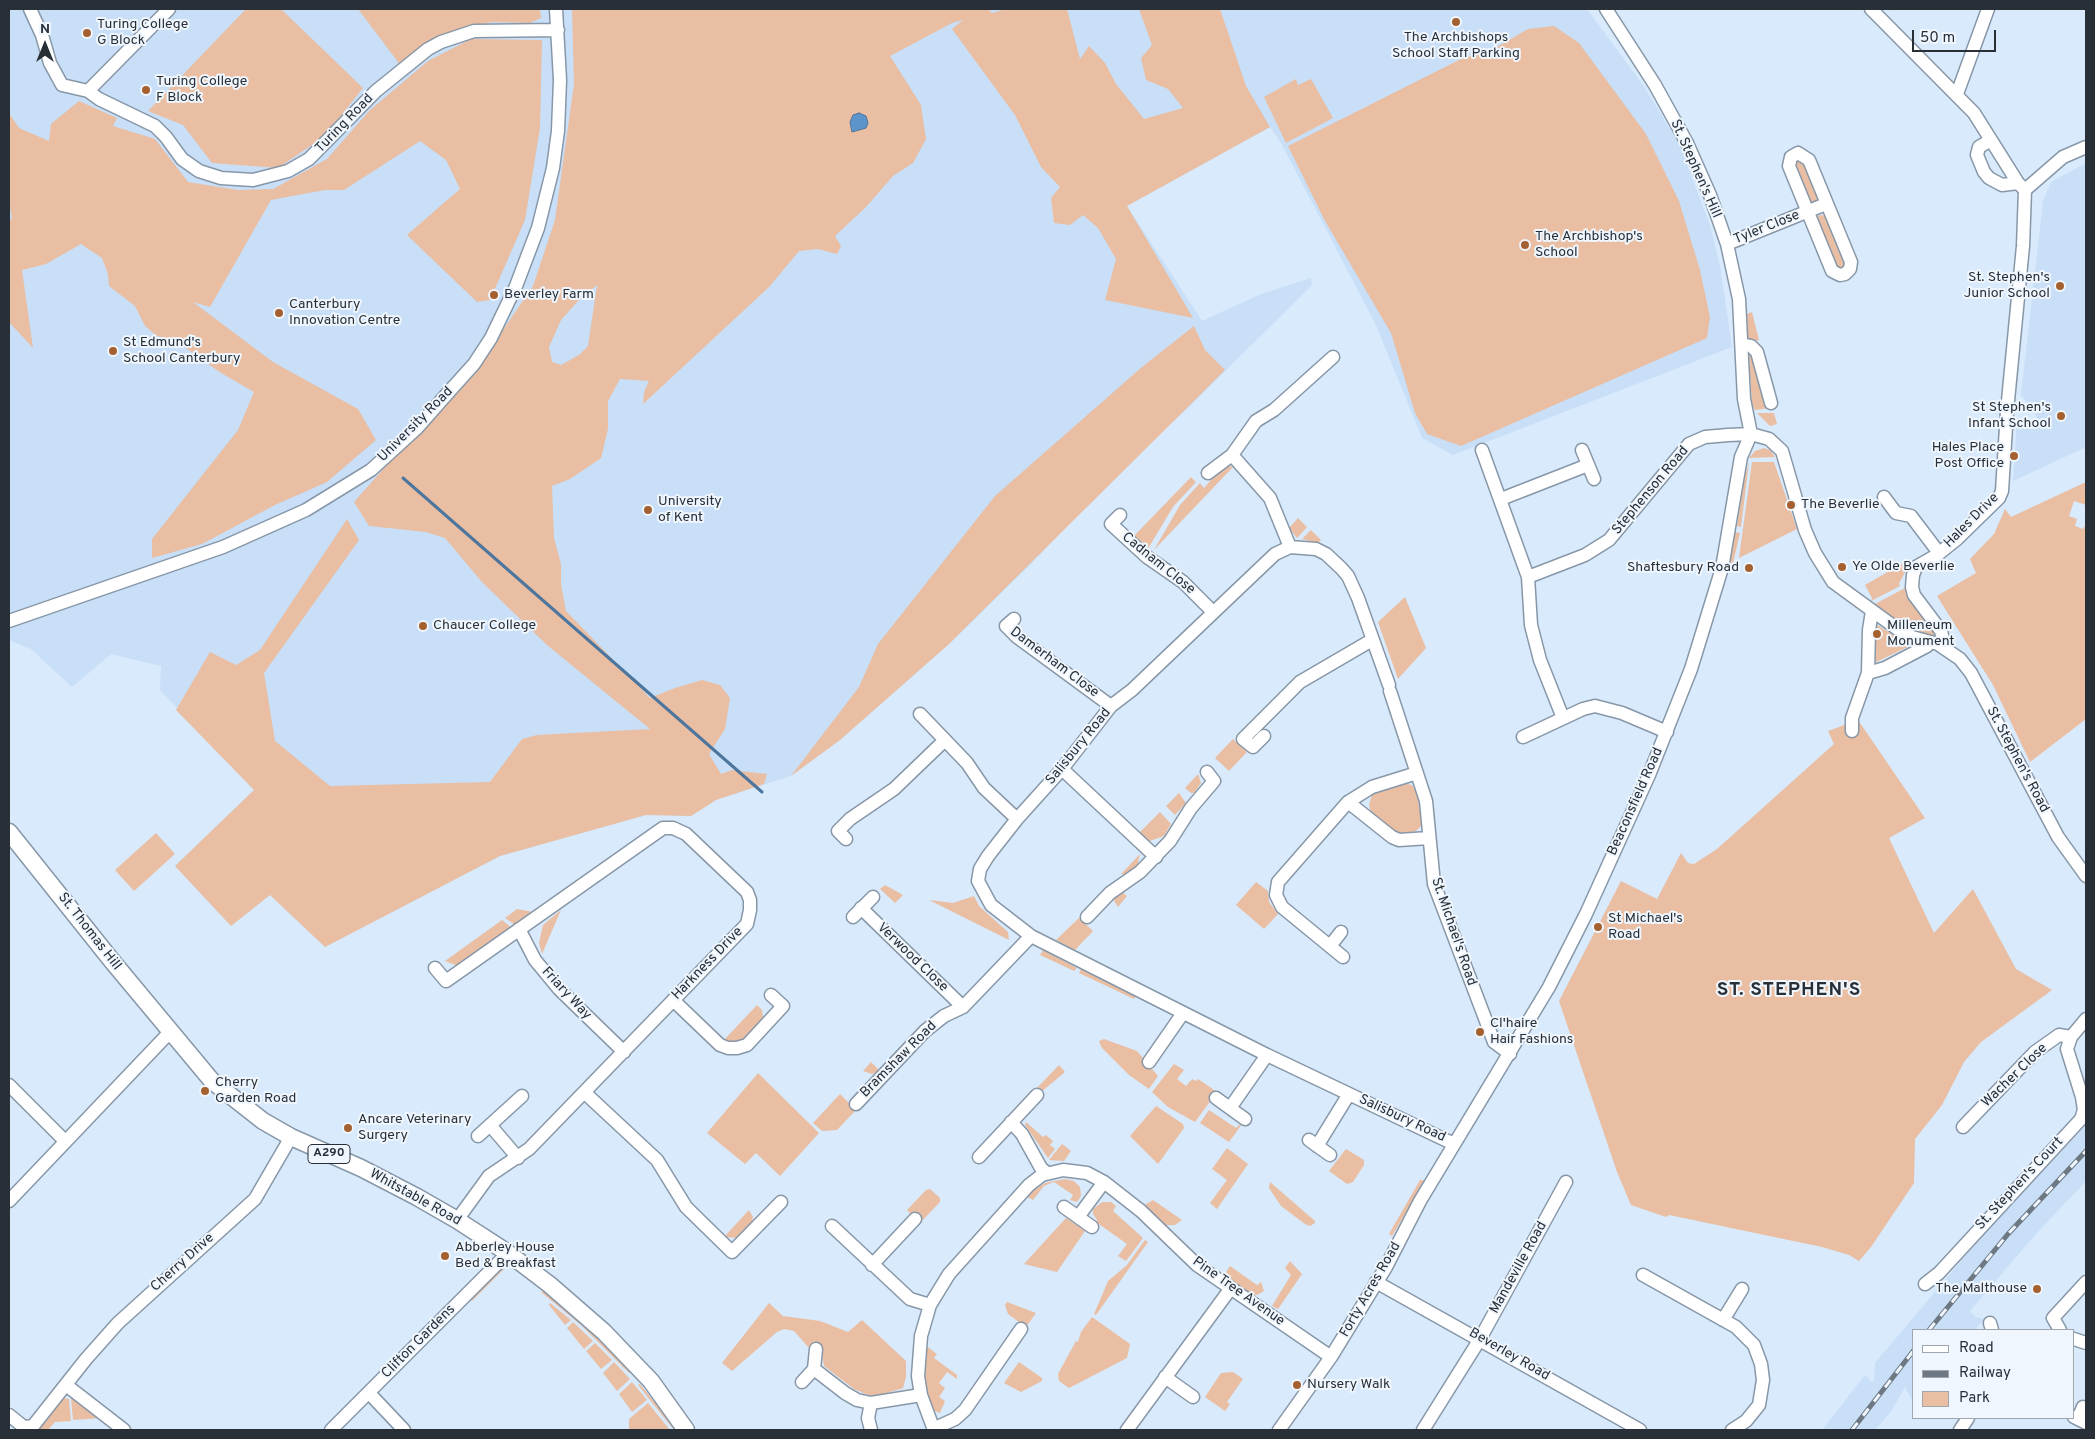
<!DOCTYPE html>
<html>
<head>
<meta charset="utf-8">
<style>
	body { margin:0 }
	#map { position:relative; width:2095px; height:1439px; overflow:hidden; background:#d8eafc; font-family:Overpass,sans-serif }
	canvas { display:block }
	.frame { position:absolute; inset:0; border:10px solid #292f36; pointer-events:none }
	.legend { position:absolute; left:1912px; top:1329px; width:162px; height:90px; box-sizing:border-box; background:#eff6fd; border:1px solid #a0a6ad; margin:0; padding:6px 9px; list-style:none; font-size:15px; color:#292f36 }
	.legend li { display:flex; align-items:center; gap:10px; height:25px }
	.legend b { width:25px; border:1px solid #a0a6ad }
	.north { position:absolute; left:20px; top:20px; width:50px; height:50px; -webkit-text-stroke:4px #eff6fd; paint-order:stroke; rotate:0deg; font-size:14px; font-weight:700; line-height:20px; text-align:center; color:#292f36 }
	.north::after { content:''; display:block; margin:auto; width:18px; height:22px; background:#292f36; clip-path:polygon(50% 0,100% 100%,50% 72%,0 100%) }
	.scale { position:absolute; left:1912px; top:30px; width:84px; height:22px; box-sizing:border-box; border:2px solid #292f36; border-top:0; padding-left:6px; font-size:15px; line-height:18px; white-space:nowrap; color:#292f36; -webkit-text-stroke:4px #eff6fd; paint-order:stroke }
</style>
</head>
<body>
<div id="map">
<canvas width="2095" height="1439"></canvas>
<div class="frame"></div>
<ul class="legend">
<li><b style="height:6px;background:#fff"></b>Road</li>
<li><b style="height:6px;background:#6d7883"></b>Railway</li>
<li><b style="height:14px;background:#e9bea2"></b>Park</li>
</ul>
<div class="north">N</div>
<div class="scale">50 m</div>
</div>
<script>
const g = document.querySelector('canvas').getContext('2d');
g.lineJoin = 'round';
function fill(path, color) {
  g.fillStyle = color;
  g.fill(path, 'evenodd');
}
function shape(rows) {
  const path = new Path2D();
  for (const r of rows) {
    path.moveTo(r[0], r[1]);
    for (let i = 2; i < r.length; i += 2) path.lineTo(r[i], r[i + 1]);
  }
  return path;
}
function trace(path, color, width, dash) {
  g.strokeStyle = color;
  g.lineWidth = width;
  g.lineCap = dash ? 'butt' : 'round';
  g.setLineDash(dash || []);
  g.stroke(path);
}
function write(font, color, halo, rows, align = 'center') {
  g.font = font + ' Overpass,sans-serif';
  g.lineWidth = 4;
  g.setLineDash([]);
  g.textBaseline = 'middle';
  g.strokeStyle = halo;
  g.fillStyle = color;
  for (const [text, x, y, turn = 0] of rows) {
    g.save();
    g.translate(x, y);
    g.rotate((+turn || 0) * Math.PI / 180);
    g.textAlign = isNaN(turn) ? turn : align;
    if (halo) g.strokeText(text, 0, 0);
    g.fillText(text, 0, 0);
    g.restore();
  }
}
fill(shape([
	[9,9,1587,9,1643,85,1679,144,1710,225,1720,266,1732,347,1453,455,1422,438,1376,325,1281,143,1270,127,1127,206,1202,321,1261,294,1311,278,1312,285,1186,410,1116,475,1030,565,949,644,840,740,791,776,716,800,691,816,646,815,500,856,325,947,270,895,231,926,175,866,254,790,160,690,161,666,111,654,72,687,31,649,9,640],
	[2086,163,2086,447,2013,481,2017,419,2037,419,2035,413,2021,395,2043,201,2051,182],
	[2086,1125,2086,1181,2035,1235,1970,1311,1976,1317,1984,1319,1975,1330,1914,1330,1914,1404,1905,1387,1892,1410,1875,1430,1822,1430,1865,1375,1872,1382,1874,1381,1875,1363,1988,1229]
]), '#c8dff7');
fill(shape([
	[246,9,281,9,363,88,325,136,278,168,212,163,183,125,148,111],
	[358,9,540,9,541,18,530,23,492,22,457,30,428,44,401,66],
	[572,9,996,9,989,11,992,13,1006,9,1067,9,1080,59,1089,46,1105,63,1116,84,1144,119,1183,108,1168,89,1146,80,1141,58,1152,45,1139,9,1220,9,1246,86,1270,127,1127,206,1193,318,1105,300,1116,259,1098,228,1083,215,1070,225,1054,223,1051,198,1060,187,1041,167,1015,115,952,29,963,20,952,23,890,56,921,105,926,139,913,163,893,176,866,207,835,236,841,246,837,254,818,249,799,251,769,287,643,404,644,392,649,381,620,379,608,401,608,429,601,458,570,479,552,486,554,538,561,564,561,584,566,611,650,698,675,688,702,680,720,685,730,698,725,729,709,754,721,774,732,770,767,774,764,784,716,800,691,816,646,815,500,856,325,947,270,895,231,926,175,866,254,790,176,710,210,652,236,665,260,650,347,519,359,540,264,673,275,741,330,786,490,782,522,739,537,735,650,729,547,645,482,582,445,538,426,532,369,526,354,502,490,349,533,286,555,220,574,84],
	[597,285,588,346,579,355,561,365,552,362,549,347,561,320,578,301],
	[1554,26,1579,43,1646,134,1679,201,1700,270,1710,317,1707,338,1461,446,1427,434,1415,413,1391,333,1325,221,1288,146,1463,58,1490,51,1528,29],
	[471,39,542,40,540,128,525,220,490,300,477,302,407,235,460,189,446,160,420,141,344,190,325,190,271,200,210,307,193,302,273,362,358,409,376,440,327,482,275,505,202,544,152,558,152,539,238,430,254,392,221,373,176,341,157,336,145,326,135,306,109,286,108,274,102,258,81,244,46,264,22,270,33,348,9,322,9,220,12,219,9,200,9,113,19,128,49,141,51,124,79,101,117,118,113,126,155,139,188,182,238,190,273,189,327,159,369,111,428,61],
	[1296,79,1298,85,1311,79,1333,118,1286,143,1264,97],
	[1803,159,1819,197,1813,203,1810,203,1792,160],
	[1820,215,1827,216,1846,261,1845,265,1840,269,1837,269,1816,218],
	[1752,312,1759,340,1752,342,1748,340,1747,314],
	[1194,326,1205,350,1225,370,949,644,840,740,791,776,859,687,878,644,995,496,1142,367],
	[1749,353,1753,353,1772,408,1755,410,1752,405],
	[1757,413,1774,413,1777,424,1770,426],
	[1764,448,1770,450,1775,457,1749,458,1755,451],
	[1749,462,1741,527,1737,526,1744,480],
	[1752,462,1774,462,1797,529,1739,558],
	[1224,465,1233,467,1154,550,1180,505,1200,483,1204,488],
	[1191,477,1196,482,1173,507,1149,547,1134,536],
	[2086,482,2086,505,2074,501,2069,516,2077,519,2075,526,2083,529,2086,524,2086,719,2030,762,1993,685,1937,596,1976,573,1970,559,1994,534,2005,509,2011,517],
	[1298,518,1307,527,1297,538,1289,528],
	[1311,530,1321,540,1318,543,1302,539],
	[1735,532,1740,533,1733,563,1730,562],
	[1907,561,1909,566,1899,583,1900,586,1871,601,1872,598,1865,585],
	[1905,588,1936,632,1936,638,1895,623,1875,604],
	[1405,597,1426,648,1398,679,1378,622],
	[1874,623,1898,638,1912,645,1876,662,1873,660],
	[1858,720,1925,818,1889,838,1934,933,1973,889,2016,969,2052,990,1981,1042,1964,1062,1942,1105,1915,1139,1914,1183,1871,1247,1859,1261,1849,1255,1822,1247,1669,1215,1666,1217,1631,1205,1617,1172,1559,1001,1621,881,1657,899,1681,853,1688,863,1694,864,1717,849,1834,744,1828,731],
	[1233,739,1247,752,1229,771,1215,758],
	[1198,774,1201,783,1194,793,1191,793,1185,788],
	[1402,783,1412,785,1417,793,1422,825,1416,831,1403,834,1391,831,1371,812,1369,805,1372,795,1376,792],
	[1179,793,1186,803,1175,815,1166,806],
	[1160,812,1171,824,1164,836,1150,841,1138,834],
	[156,833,175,854,134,891,115,870],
	[1140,854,1137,867,1128,874,1121,874],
	[1256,882,1268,891,1269,902,1278,914,1264,929,1236,905],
	[885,885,903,895,895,903,880,889],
	[1121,891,1127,896,1118,907,1113,899],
	[974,896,979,906,1008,932,1009,940,929,900,953,903],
	[517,909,533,912,515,925,505,918],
	[561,910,542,954,539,943,543,925],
	[1079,918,1093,931,1075,950,1056,940],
	[502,920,512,928,458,966,445,961],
	[1043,950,1077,968,1074,971,1040,955],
	[1081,969,1136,996,1134,999,1079,973],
	[757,1005,762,1010,763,1017,742,1041,734,1045,723,1041],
	[1104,1039,1137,1051,1158,1076,1149,1089,1129,1075,1102,1048,1099,1041],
	[871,1062,880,1071,872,1074,863,1071],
	[1174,1064,1184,1070,1177,1079,1186,1086,1192,1079,1196,1081,1198,1079,1217,1092,1195,1122,1168,1107,1152,1092],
	[1059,1065,1065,1072,1040,1093,1036,1089],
	[758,1073,819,1133,780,1176,756,1153,745,1164,707,1133],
	[840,1094,856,1110,837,1130,822,1131,813,1123],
	[1156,1106,1183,1124,1184,1128,1158,1164,1130,1136],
	[1209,1110,1236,1128,1245,1120,1229,1142,1200,1123],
	[1026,1122,1043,1137,1046,1135,1053,1141,1050,1145,1055,1149,1048,1158,1025,1125],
	[1062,1144,1071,1151,1064,1161,1049,1160],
	[1227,1148,1248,1164,1217,1209,1210,1203,1227,1180,1212,1169],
	[1346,1149,1364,1160,1364,1165,1353,1182,1347,1184,1329,1171],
	[1065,1179,1074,1181,1080,1187,1081,1196,1077,1202,1070,1200,1073,1195,1054,1182,1044,1186,1033,1200,1026,1196,1045,1183],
	[1420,1180,1425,1180,1392,1236,1389,1234],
	[1270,1182,1315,1221,1315,1223,1310,1226,1305,1224,1281,1206,1269,1188],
	[930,1189,940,1198,940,1202,920,1223,907,1210,926,1190],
	[1153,1200,1182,1220,1175,1225,1165,1225,1143,1206],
	[1102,1202,1111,1202,1116,1206,1113,1211,1143,1238,1126,1261,1118,1256,1127,1244,1096,1222,1097,1220,1093,1214,1093,1209],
	[749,1210,753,1217,752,1223,739,1238,724,1237],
	[1066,1218,1085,1231,1057,1272,1024,1264],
	[1145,1240,1148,1242,1096,1315,1094,1314,1108,1281,1127,1265],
	[1290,1261,1302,1274,1278,1309,1272,1306,1291,1275,1285,1268],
	[1230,1266,1257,1285,1261,1282,1264,1291,1257,1295,1247,1295,1223,1277],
	[503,1267,504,1269,472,1301,471,1300],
	[543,1291,608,1347,631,1371,629,1373,582,1326,541,1292],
	[1007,1302,1036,1313,1026,1327,1008,1314,1005,1305],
	[550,1303,571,1320,565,1325,549,1305],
	[769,1303,783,1316,820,1321,848,1332,862,1320,906,1361,906,1377,903,1388,881,1395,868,1395,854,1389,824,1366,821,1347,815,1345,809,1348,794,1331,784,1329,777,1332,732,1371,722,1363],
	[1092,1317,1130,1344,1127,1358,1069,1388,1059,1381,1058,1374,1076,1341,1078,1342,1081,1332],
	[573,1322,593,1341,584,1349,567,1328],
	[595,1343,612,1360,601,1369,586,1351],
	[925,1345,937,1354,934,1358,957,1375,957,1379,947,1372,939,1383,945,1388,939,1397,945,1401,940,1413,932,1410,927,1399,924,1372],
	[614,1362,630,1379,617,1391,603,1373],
	[1019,1362,1042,1378,1042,1381,1021,1392,1004,1383],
	[1233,1372,1243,1379,1227,1402,1230,1404,1225,1411,1205,1397,1221,1373],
	[632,1382,647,1400,632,1412,619,1394],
	[640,1384,677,1430,674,1430,638,1385],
	[63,1398,69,1399,71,1421,55,1422,48,1430,42,1430,39,1428],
	[77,1398,102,1418,73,1420,71,1399],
	[648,1403,670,1430,629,1430,629,1419]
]), '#e9bea2');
const water = shape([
	[859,113,866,116,868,123,866,128,852,132,850,122,853,115,859,113]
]);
fill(water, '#5d94ca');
trace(water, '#4d769e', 1);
trace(shape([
	[403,478,762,792]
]), '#4d769e', 3);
const minor = shape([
	[30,9,42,35,50,63,62,85,88,91,169,9],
	[1606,9,1655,85,1687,143,1710,195,1727,244,1739,299,1744,399,1751,434],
	[1871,9,1974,113,2018,183,2025,190],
	[88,91,99,99,155,126,166,137,182,159,199,171,221,178,253,180,288,171,309,159,376,91,428,49,441,42,474,31,558,30],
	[1957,94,1988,9],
	[1991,140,1979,147,1977,155,1984,172,1989,178,2002,185,2018,183],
	[1798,153,1809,160,1851,262,1850,269,1845,274,1840,275,1832,271,1789,166,1791,157,1798,153],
	[2025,190,2063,157,2086,147],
	[1727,244,1826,204],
	[1742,344,1751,346,1757,352,1771,403],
	[1482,450,1528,577,1531,625,1540,660,1563,718],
	[1582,450,1594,479],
	[1208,473,1232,455],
	[1884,497,1896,513,1911,516,1939,553],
	[1501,499,1588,465],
	[1120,515,1111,524,1147,557,1183,582,1213,612],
	[1290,547,1270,498,1232,455,1256,421,1274,410,1333,357],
	[1528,577,1585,555,1609,540,1689,444,1705,437,1728,435,1751,434,1769,439,1782,451,1805,530,1815,553,1833,582,1896,628,1912,637,1938,644,1960,659,1971,673,2058,837,2086,876],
	[1014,619,1006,626,1017,637,1111,706],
	[9,621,223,547,306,510,371,470,417,428,447,394,474,364,491,338,516,286,538,228,553,168,558,131,560,80,556,9],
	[1945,647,1941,631,1914,595,1912,587,1913,575,1916,567,1937,555,1957,539,1999,498,2002,491,2007,411,2023,246,2025,190],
	[1868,673,1885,668,1927,646,1930,642],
	[1389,685,1358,598,1348,576,1341,568,1326,554,1316,549,1290,547,1275,554,1132,690,1111,706,1062,769,1017,819,988,856,980,869,978,881,991,905,1031,936,1267,1055,1454,1144],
	[1390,691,1426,801,1434,884,1494,1042,1510,1054],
	[920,714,967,763,984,788,1017,819],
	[1852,731,1852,718,1868,673,1869,630,1872,611],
	[1264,736,1253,747,1243,739,1300,682,1372,640],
	[1523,737,1583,709,1595,706,1622,713,1667,732],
	[1062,769,1156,857],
	[1348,802,1392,837,1399,840,1429,838],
	[846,839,838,831,850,819,894,789,945,740],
	[861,908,963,1007],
	[853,917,873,897],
	[1087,917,1110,893,1140,872,1170,841,1191,808,1214,781,1207,772],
	[519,929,535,960,559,989,624,1052],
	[1330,946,1341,932],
	[1343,957,1282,907,1276,895,1278,882,1348,802,1372,787,1417,773],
	[435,968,446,981,663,828,673,828,686,834,747,892,750,900,750,910,747,924,529,1149,489,1176,457,1220],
	[673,1000,720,1045,728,1048,737,1048,747,1045,783,1006,771,995],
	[1149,1062,1183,1013],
	[9,1085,65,1141],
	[585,1093,657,1160,686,1207,732,1252,781,1202],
	[1216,1098,1245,1119],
	[856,1104,925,1031,944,1016,963,1007,1031,936],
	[1230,1108,1267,1055],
	[1011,1122,1022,1134,1041,1168,1047,1173],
	[490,1125,518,1158],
	[1963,1127,2035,1052,2059,1035,2071,1037],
	[478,1136,522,1096],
	[1309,1140,1330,1155],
	[1317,1146,1349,1094],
	[979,1157,1037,1095],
	[9,1201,170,1032],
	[1064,1207,1092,1227],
	[1078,1217,1104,1182],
	[832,1226,910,1299,930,1305],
	[872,1265,915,1219],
	[1643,1275,1736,1327,1754,1345,1761,1364,1763,1380,1759,1405,1746,1421,1732,1430],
	[1376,1282,1640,1430],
	[1925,1284,1939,1273,2081,1119,2084,1110,2082,1097,2067,1049,2071,1037,2086,1019],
	[1723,1320,1742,1289],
	[1990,1323,1992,1330],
	[2060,1330,2053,1318,2086,1282],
	[2074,1339,2086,1343],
	[814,1369,845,1393,857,1400,871,1403,921,1395],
	[1165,1377,1193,1397],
	[802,1382,814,1369,816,1349],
	[66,1385,124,1430],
	[369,1393,404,1430],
	[871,1403,868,1418,871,1430],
	[9,1415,24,1427,33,1426,86,1359,118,1323,255,1199,291,1137],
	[2074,1417,2086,1423],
	[2078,1419,2083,1407],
	[933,1429,955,1419,965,1410,1021,1329],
	[331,1430,508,1253],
	[934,1430,921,1395,918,1376,921,1336,930,1305,949,1274,1029,1185,1042,1175,1063,1170,1087,1173,1104,1182,1141,1211,1197,1265,1331,1357],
	[1127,1430,1231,1288],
	[1279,1430,1331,1357,1386,1267,1420,1201,1549,987,1586,914,1649,775,1691,669,1722,568,1741,457,1751,434],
	[1423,1430,1480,1339,1566,1182],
	[1960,1430,1968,1418]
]);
const major = shape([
	[9,832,112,961,212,1081,263,1121,291,1137,361,1168,417,1197,457,1220,508,1253,550,1285,604,1332,651,1381,686,1430]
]);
trace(minor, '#8797a8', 15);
trace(major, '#8797a8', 19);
trace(minor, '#fff', 12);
trace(major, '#fff', 16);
const rail = shape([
	[1929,1330,2008,1234,2086,1151],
	[1852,1430,1914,1350]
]);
trace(rail, '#6d7883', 5);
trace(rail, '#eff6fd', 3, [9]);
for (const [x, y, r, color] of [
	[1456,22,5,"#a4612f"],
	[87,33,5,"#a4612f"],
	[146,90,5,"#a4612f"],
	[1525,245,5,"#a4612f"],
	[2060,286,5,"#a4612f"],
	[494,295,5,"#a4612f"],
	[279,313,5,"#a4612f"],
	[113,351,5,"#a4612f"],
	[2061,416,5,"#a4612f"],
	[2014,456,5,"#a4612f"],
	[1791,505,5,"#a4612f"],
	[648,510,5,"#a4612f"],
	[1842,567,5,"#a4612f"],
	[1749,568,5,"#a4612f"],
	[423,626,5,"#a4612f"],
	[1877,634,5,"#a4612f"],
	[1598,927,5,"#a4612f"],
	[1480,1032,5,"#a4612f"],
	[205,1091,5,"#a4612f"],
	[348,1128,5,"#a4612f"],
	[445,1256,5,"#a4612f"],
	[2037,1289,5,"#a4612f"],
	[1297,1385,5,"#a4612f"]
]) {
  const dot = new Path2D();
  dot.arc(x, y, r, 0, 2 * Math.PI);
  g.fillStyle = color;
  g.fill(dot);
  trace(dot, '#eff6fd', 2);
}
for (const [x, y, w] of [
	[329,1154,42]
]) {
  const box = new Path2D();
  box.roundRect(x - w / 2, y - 9.5, w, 19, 4);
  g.fillStyle = '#eff6fd';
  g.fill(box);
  trace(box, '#292f36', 1);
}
write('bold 12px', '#292f36', null, [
	["A290",329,1154]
]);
write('14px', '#292f36', '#eff6fd', [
	["Turing College",97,25],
	["G Block",97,41],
	["The Archbishops",1456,38,"center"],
	["School Staff Parking",1456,54,"center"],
	["Turing College",156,82],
	["F Block",156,98],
	["The Archbishop's",1535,237],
	["School",1535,253],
	["St. Stephen's",2050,278,"right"],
	["Junior School",2050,294,"right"],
	["Beverley Farm",504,295],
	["Canterbury",289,305],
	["Innovation Centre",289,321],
	["St Edmund's",123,343],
	["School Canterbury",123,359],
	["St Stephen's",2051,408,"right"],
	["Infant School",2051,424,"right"],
	["Hales Place",2004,448,"right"],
	["Post Office",2004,464,"right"],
	["University",658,502],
	["of Kent",658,518],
	["The Beverlie",1801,505],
	["Ye Olde Beverlie",1852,567],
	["Shaftesbury Road",1739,568,"right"],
	["Chaucer College",433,626],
	["Milleneum",1887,626],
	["Monument",1887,642],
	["St Michael's",1608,919],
	["Road",1608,935],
	["Cl'haire",1490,1024],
	["Hair Fashions",1490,1040],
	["Cherry",215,1083],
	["Garden Road",215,1099],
	["Ancare Veterinary",358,1120],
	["Surgery",358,1136],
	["Abberley House",455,1248],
	["Bed & Breakfast",455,1264],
	["The Malthouse",2027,1289,"right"],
	["Nursery Walk",1307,1385]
], 'left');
write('14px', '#292f36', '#eff6fd', [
	["Turing Road",345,124,-46],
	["St. Stephen's Hill",1695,169,66],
	["Tyler Close",1767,228,-22],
	["University Road",416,425,-45],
	["Stephenson Road",1651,491,-50],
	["Hales Drive",1972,521,-45],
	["Cadnam Close",1158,564,39],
	["Damerham Close",1054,663,37],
	["Salisbury Road",1079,747,-51],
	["St. Stephen's Road",2017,760,62],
	["Beaconsfield Road",1636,802,-66],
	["St. Thomas Hill",89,932,52],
	["St. Michael's Road",1453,932,71],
	["Verwood Close",912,958,44],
	["Harkness Drive",708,964,-46],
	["Friary Way",566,994,47],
	["Bramshaw Road",899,1060,-45],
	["Wacher Close",2015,1076,-44],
	["Salisbury Road",1402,1119,25],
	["St. Stephen's Court",2020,1184,-47],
	["Whitstable Road",415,1198,29],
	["Cherry Drive",183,1263,-42],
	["Mandeville Road",1519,1268,-61],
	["Forty Acres Road",1371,1290,-60],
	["Pine Tree Avenue",1238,1292,35],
	["Clifton Gardens",419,1342,-45],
	["Beverley Road",1509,1355,30]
]);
g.letterSpacing = '1px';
write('bold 19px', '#292f36', '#eff6fd', [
	["ST. STEPHEN'S",1789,991]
]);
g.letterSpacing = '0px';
</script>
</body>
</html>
